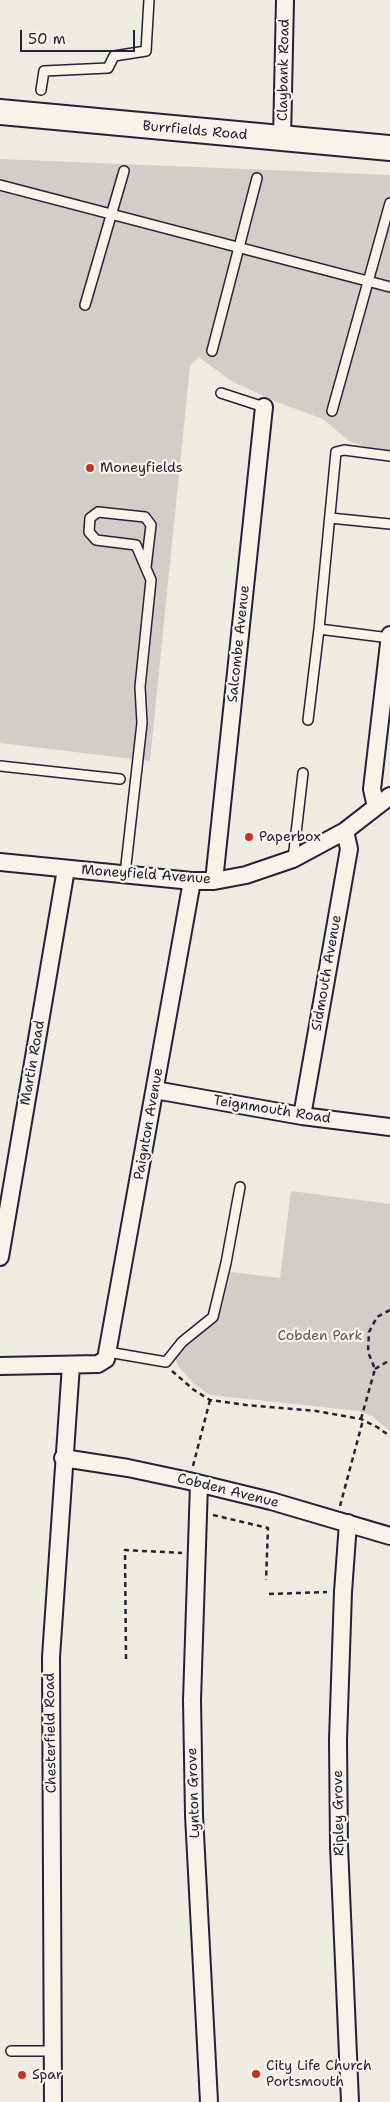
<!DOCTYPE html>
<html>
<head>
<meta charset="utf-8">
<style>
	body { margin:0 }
	#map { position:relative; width:390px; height:2102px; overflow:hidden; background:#eeebe1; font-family:"Shantell Sans",sans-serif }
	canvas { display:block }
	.scale { position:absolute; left:20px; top:30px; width:115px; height:22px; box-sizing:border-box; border:2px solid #22223b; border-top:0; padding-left:6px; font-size:15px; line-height:18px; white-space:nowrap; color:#22223b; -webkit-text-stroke:4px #f7f3e8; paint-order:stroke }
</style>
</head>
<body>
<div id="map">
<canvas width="390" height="2102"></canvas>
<div class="scale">50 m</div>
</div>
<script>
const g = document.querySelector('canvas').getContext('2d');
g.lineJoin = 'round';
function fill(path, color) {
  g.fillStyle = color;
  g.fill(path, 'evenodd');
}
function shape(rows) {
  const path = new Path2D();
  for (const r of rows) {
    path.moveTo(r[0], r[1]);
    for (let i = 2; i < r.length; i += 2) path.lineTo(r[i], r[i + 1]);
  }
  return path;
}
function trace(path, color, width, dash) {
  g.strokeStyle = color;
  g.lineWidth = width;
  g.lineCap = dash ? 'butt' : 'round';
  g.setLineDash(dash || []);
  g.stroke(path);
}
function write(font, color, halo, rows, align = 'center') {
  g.font = font + ' "Shantell Sans",sans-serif';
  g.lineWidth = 4.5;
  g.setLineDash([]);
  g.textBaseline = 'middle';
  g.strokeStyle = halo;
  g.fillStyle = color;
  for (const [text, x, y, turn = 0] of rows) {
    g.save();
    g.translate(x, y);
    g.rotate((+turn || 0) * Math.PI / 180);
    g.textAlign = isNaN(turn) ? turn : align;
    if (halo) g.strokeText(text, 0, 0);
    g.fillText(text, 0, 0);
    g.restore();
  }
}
fill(shape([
	[0,159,390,175,390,451,371,449,349,441,323,419,279,403,231,381,199,357,190,366,150,761,0,743],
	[291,1191,390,1204,390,1431,372,1416,359,1411,210,1395,194,1384,178,1366,175,1356,214,1323,221,1311,231,1272,280,1278]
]), '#d1cdc9');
const lane = shape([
	[41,90,44,71,108,68,114,56,146,51,149,0],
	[0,185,390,287],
	[85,305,124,171],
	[212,351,257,178],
	[221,393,264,407],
	[332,411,390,203],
	[330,518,390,524],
	[390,638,319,629,336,452,344,450,390,456],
	[308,720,319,629],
	[0,766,120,779],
	[293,859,303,773],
	[125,874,142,723,140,687,151,580,136,545,96,540,89,532,90,518,98,512,145,517,151,525,146,567],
	[108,1352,166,1362,182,1342,213,1317,226,1263,240,1187],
	[11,2051,52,2051]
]);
const street = shape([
	[282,139,285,0],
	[376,807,372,789,390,635],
	[0,862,192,881,214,881,246,875,293,859,345,831,390,796],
	[214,881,264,407],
	[155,1090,302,1116,390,1127],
	[302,1116,349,849,345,831],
	[0,1257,66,869],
	[0,1366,98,1364,106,1359,192,881],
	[63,1458,128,1468,189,1481,271,1501,390,1536],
	[199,1484,192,1700,194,1815,209,2102],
	[348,1523,343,1592,338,1740,339,1846,350,2102],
	[53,2102,51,1657,71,1365]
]);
const secondary = shape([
	[0,112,390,148]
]);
trace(lane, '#22223b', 12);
trace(street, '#22223b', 20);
trace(secondary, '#22223b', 28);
trace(shape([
	[375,1369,390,1360],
	[172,1371,194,1390,210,1400,246,1405,316,1411,361,1419,377,1427,390,1436],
	[361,1419,375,1369,368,1352,369,1332,377,1317,390,1310],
	[193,1466,210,1400],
	[340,1506,363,1420],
	[213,1515,268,1528,266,1580],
	[269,1594,327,1592],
	[126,1659,125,1550,182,1553]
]), '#22223b', 2.5, [5, 4]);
trace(lane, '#f7f3e8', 9);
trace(street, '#f7f3e8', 16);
trace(secondary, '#f7f3e8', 24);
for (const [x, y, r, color] of [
	[90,468,5,"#c8321e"],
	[249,837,5,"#c8321e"],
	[256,2074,5,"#c8321e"],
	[22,2075,5,"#c8321e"]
]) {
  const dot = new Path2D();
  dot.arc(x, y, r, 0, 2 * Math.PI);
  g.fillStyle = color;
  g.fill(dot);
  trace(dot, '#f7f3e8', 2);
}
write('14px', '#22223b', '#f7f3e8', [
	["Claybank Road",284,70,-89],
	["Burrfields Road",195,131,5],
	["Salcombe Avenue",239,644,-84],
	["Moneyfield Avenue",146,875,4],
	["Sidmouth Avenue",327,973,-80],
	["Martin Road",33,1063,-80],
	["Teignmouth Road",272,1110,9],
	["Paignton Avenue",149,1124,-80],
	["Cobden Avenue",228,1491,14],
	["Chesterfield Road",51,1733,-91],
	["Lynton Grove",194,1793,-92],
	["Ripley Grove",339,1813,-91]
]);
write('14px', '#22223b', '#f7f3e8', [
	["Moneyfields",100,468],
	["Paperbox",259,837],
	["City Life Church",266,2066],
	["Portsmouth",266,2082],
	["Spar",32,2075]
], 'left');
write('14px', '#575566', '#f7f3e8', [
	["Cobden Park",320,1336]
]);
</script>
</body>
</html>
